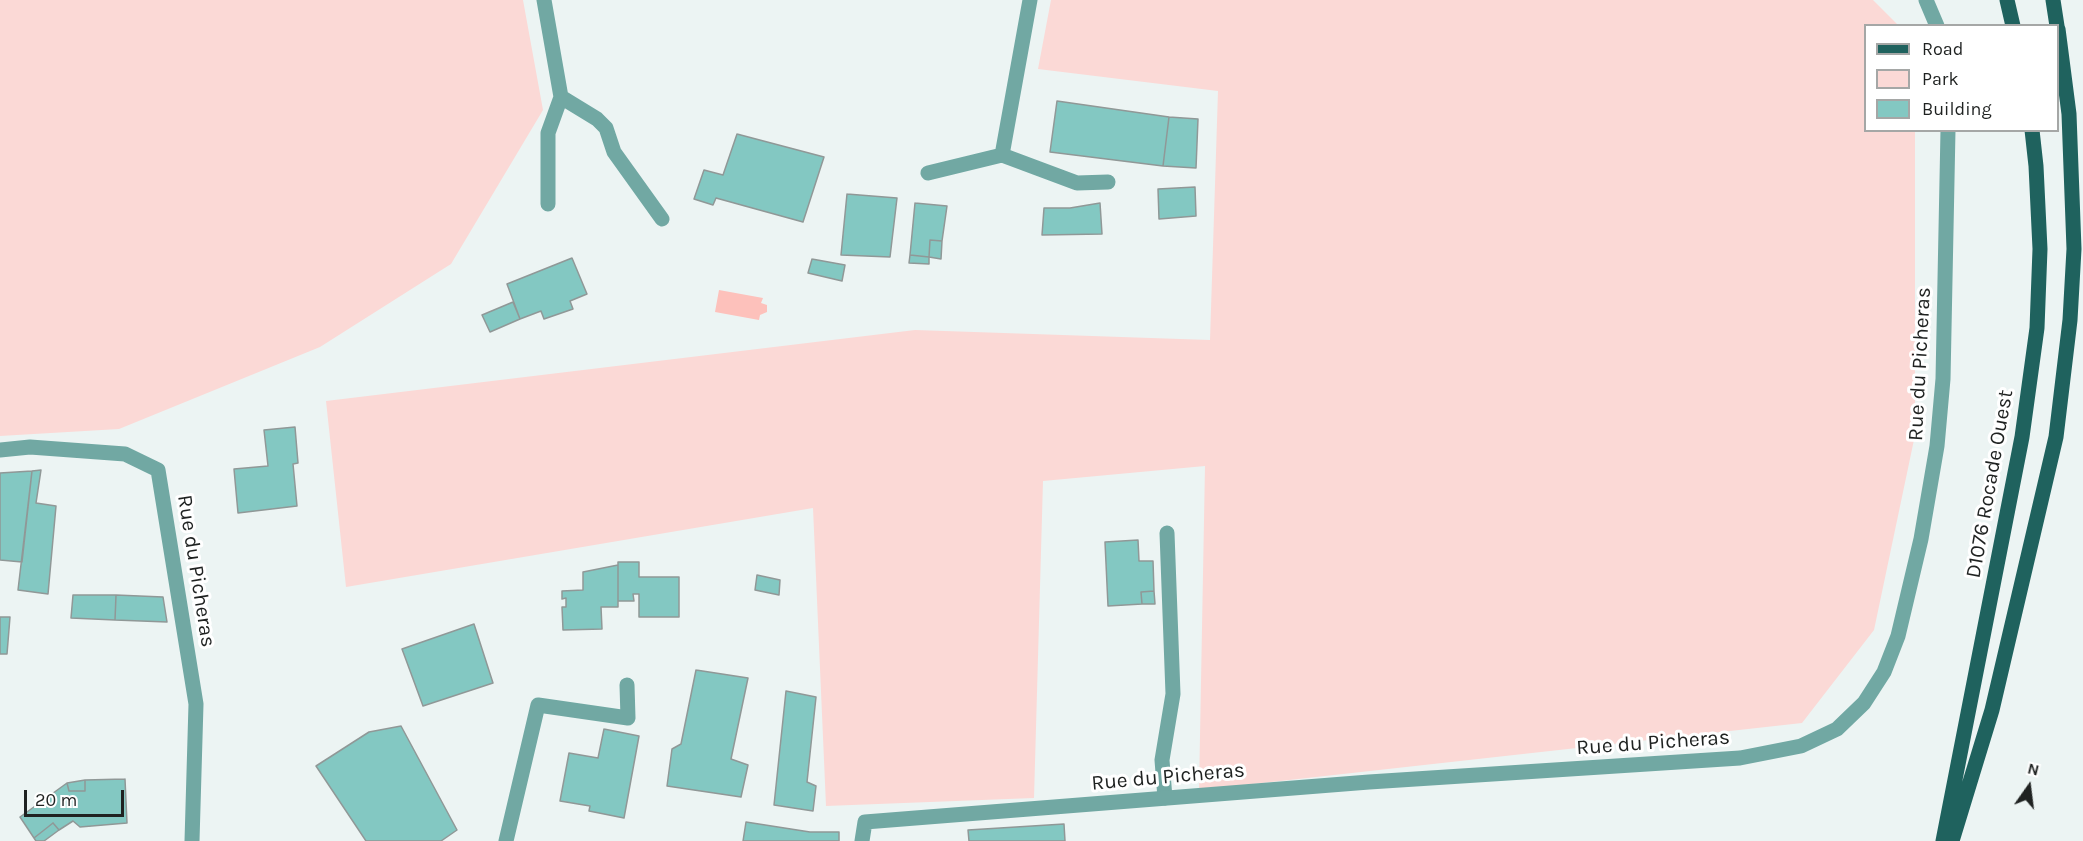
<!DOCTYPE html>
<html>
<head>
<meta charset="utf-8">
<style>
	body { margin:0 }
	#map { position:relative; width:2083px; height:841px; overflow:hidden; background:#ecf4f3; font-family:Karla,sans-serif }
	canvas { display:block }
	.legend { position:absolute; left:1864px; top:24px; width:195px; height:108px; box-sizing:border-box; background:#fff; border:2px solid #a5a7a6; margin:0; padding:8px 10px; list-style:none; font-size:18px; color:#1f2221 }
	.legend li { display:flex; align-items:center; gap:12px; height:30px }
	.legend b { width:30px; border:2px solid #a5a7a6 }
	.north { position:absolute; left:1999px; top:757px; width:60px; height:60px; -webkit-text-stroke:4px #fff; paint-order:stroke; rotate:14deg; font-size:16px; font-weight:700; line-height:24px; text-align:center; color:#1f2221 }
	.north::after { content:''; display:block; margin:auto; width:21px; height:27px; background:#1f2221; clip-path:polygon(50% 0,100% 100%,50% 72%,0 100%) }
	.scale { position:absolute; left:24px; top:790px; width:100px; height:27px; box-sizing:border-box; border:3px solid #1f2221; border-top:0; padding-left:8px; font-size:18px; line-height:21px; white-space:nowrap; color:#1f2221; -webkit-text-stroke:4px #fff; paint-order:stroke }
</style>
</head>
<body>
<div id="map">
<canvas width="2083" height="841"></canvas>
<ul class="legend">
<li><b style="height:8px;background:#1f625e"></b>Road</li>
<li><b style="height:16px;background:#fbd9d6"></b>Park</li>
<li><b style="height:16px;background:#83c8c2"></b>Building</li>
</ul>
<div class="north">N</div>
<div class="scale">20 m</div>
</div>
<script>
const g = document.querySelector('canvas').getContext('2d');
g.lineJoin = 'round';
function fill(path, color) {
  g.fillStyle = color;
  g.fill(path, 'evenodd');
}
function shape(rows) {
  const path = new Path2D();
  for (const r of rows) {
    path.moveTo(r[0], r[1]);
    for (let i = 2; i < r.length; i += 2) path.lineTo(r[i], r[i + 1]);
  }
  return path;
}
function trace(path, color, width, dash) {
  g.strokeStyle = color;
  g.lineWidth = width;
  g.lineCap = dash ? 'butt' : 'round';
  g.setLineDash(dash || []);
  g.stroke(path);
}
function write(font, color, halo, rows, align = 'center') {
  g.font = font + ' Karla,sans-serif';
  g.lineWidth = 6;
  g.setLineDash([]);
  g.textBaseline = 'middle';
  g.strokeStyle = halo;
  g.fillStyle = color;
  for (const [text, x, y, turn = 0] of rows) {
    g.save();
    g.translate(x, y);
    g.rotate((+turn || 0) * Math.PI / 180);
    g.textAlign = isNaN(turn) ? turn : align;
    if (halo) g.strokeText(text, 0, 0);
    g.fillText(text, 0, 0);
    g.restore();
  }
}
fill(shape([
	[0,0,523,0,543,110,451,264,320,347,119,429,0,436],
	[1051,0,1873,0,1898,25,1866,26,1866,130,1915,131,1915,435,1874,630,1802,723,1199,790,1205,466,1043,481,1034,798,826,806,813,508,346,587,326,401,915,330,1210,340,1218,91,1038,69]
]), '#fbd9d6');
fill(shape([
	[719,290,763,298,761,303,767,305,767,312,760,315,759,320,715,312]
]), '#fdc1bb');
const building = shape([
	[1057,101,1169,117,1163,166,1050,152,1057,101],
	[1169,117,1198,119,1196,168,1163,166,1169,117],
	[737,134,824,157,803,222,716,198,713,205,694,199,704,170,723,175,737,134],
	[1195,187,1196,216,1159,219,1158,189,1195,187],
	[847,194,897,198,890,257,841,255,847,194],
	[915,203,947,206,942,241,930,240,929,257,910,255,915,203],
	[1100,203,1102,234,1042,235,1044,208,1070,208,1100,203],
	[930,240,942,241,941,259,929,257,930,240],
	[910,255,929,257,929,264,909,263,910,255],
	[572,258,587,294,570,301,573,309,544,319,541,311,520,319,507,284,572,258],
	[812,259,845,265,842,281,808,273,812,259],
	[513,302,520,319,490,332,482,315,513,302],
	[295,427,298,463,293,464,297,506,238,513,234,469,268,466,264,430,295,427],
	[41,470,36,503,56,506,48,594,18,590,32,471,41,470],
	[32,471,22,562,0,560,0,473,32,471],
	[1138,540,1139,561,1153,561,1154,591,1141,592,1142,604,1108,606,1105,542,1138,540],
	[618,562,639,562,639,577,679,577,679,617,639,617,639,594,633,594,634,601,618,601,618,562],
	[618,565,618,607,601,607,602,629,563,630,562,607,566,607,566,598,562,599,562,591,583,590,583,572,618,565],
	[757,575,780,580,779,595,755,590,757,575],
	[1154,591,1155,604,1142,604,1141,592,1154,591],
	[73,595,116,595,115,620,71,618,73,595],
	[116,595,163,597,167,622,115,620,116,595],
	[0,617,10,617,7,654,0,654,0,617],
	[474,624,493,683,423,706,402,649,474,624],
	[696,670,748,678,731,759,748,765,741,797,667,786,672,749,681,744,696,670],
	[786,691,816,697,807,782,816,786,813,811,774,805,786,691],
	[401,726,457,830,441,841,366,841,316,766,369,732,401,726],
	[604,729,639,736,624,818,589,811,590,806,560,801,569,753,598,758,604,729],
	[125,779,127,823,80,827,73,821,59,830,53,823,34,838,20,817,67,783,69,791,85,791,85,780,125,779],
	[85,780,85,791,69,791,67,783,85,780],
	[746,822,810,832,839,832,839,841,743,841,746,822],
	[53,823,59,830,44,841,36,841,34,838,53,823],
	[1064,824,1065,841,969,841,968,830,1064,824]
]);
fill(building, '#83c8c2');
trace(building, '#909897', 1.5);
trace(shape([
	[544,0,561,97],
	[1002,155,1077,183,1108,182],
	[928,173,1002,155,1030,0],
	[548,204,548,133,561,97,597,119,606,128,614,152,662,219],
	[1165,798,1162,760,1173,694,1167,533],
	[506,841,538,705,628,718,627,685]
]), '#71a8a3', 15);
trace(shape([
	[1926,0,1937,26],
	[0,450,30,447,125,454,158,470,196,704,192,841],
	[862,841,865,822,1369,782,1740,758,1801,746,1837,729,1864,703,1884,672,1898,636,1921,539,1937,446,1943,379,1948,130]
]), '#71a8a3', 15);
trace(shape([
	[2007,0,2013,26],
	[2053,0,2057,26],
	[1943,841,2022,437,2037,328,2040,249,2036,166,2032,130],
	[1952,841,1992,710,2056,437,2070,320,2074,249,2069,114,2058,29]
]), '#1f625e', 15);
write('21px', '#1f2221', '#fff', [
	["Rue du Picheras",1920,364,-87],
	["D1076 Rocade Ouest",1990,484,-80],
	["Rue du Picheras",196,571,81],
	["Rue du Picheras",1653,743,-4],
	["Rue du Picheras",1168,777,-5]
]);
</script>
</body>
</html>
